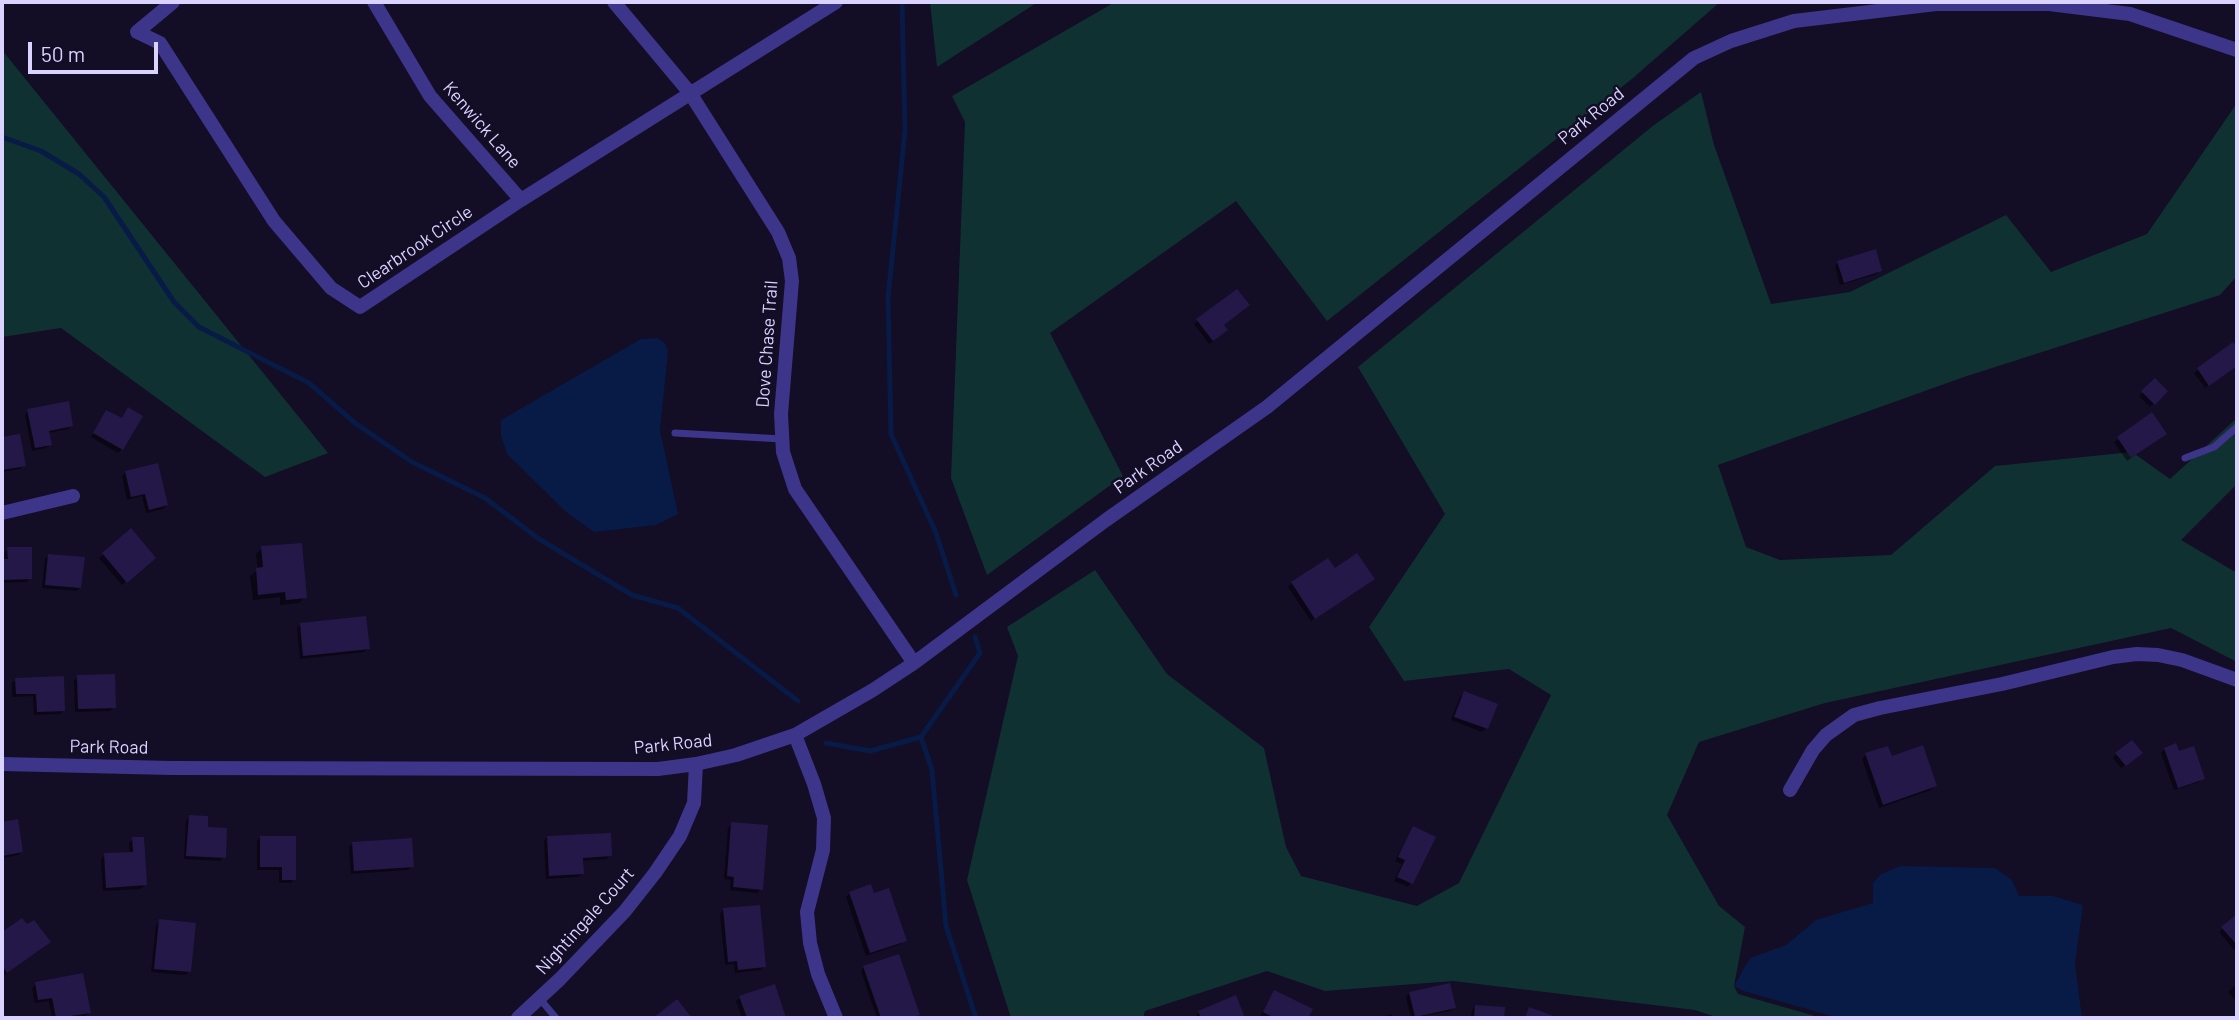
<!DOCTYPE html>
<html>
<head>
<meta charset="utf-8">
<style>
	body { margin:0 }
	#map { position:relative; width:2239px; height:1020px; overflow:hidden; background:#130d26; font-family:Barlow,sans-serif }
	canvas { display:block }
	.frame { position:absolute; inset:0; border:4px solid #dad3ff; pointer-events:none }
	.scale { position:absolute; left:28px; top:42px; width:130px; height:32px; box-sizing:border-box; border:4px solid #dad3ff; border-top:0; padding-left:9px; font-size:21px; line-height:24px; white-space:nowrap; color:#dad3ff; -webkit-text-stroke:5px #130d26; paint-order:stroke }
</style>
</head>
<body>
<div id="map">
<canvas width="2239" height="1020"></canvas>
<div class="frame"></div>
<div class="scale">50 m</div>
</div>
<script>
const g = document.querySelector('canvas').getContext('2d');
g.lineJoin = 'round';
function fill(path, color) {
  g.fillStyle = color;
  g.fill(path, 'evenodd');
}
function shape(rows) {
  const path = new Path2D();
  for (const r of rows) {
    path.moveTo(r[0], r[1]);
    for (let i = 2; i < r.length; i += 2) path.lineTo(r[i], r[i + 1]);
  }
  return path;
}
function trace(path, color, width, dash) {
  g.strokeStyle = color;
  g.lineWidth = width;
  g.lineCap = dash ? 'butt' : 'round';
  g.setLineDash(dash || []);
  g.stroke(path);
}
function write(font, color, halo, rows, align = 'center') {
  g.font = font + ' Barlow,sans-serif';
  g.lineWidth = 5;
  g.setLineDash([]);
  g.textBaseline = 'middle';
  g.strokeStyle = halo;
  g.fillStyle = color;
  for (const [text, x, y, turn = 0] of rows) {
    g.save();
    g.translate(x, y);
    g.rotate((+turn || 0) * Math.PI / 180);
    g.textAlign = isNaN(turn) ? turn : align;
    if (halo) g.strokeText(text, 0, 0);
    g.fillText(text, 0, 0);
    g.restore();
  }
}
fill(shape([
	[930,2,1038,2,937,67],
	[1115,2,1720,2,1633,78,1327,321,1236,201,1050,333,1123,476,987,575,951,478,965,122,952,96],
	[2,50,328,453,265,477,61,328,2,337],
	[1701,92,1714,145,1771,304,1850,292,2006,215,2051,272,2147,234,2237,103,2237,276,2220,295,1964,377,1718,465,1746,547,1780,560,1891,555,1995,466,2132,452,2170,479,2237,418,2237,484,2181,540,2237,573,2237,662,2171,628,1825,703,1699,742,1667,815,1719,906,1745,927,1734,986,1738,994,1822,1018,1719,1018,1695,1010,1453,981,1325,991,1267,971,1145,1011,1143,1018,1011,1018,967,880,1018,656,1007,627,1095,570,1167,674,1264,748,1286,847,1301,876,1417,906,1459,883,1551,695,1509,669,1404,681,1369,627,1445,514,1358,367,1654,125]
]), '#103131');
fill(shape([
	[657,338,665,343,668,351,660,430,678,514,656,525,594,532,566,512,507,454,501,436,501,420,641,339],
	[1900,866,1995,868,2012,880,2019,896,2053,896,2083,905,2075,963,2082,1018,1839,1018,1743,991,1734,986,1750,958,1786,945,1816,920,1873,903,1873,883,1881,874]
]), '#071b46');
fill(shape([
	[1838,263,1880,270,1877,274,1840,285,1835,266],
	[1198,321,1222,325,1222,334,1209,344,1194,324],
	[2233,345,2237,351,2237,365,2205,388,2194,373],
	[2155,380,2166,391,2150,407,2139,396],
	[28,411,71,425,68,429,48,433,50,445,46,448,32,451,25,415],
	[2152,415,2161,438,2127,461,2114,442],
	[103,416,121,420,122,449,118,453,91,437],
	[18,436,24,465,20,469,2,472,2,439],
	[125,473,167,505,163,509,146,513,142,496,127,500,122,476],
	[131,531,154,558,122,585,99,558],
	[262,548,305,597,299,603,280,605,280,597,253,600,250,576,258,570,256,554],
	[8,549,30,578,27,582,2,583,2,560,4,560,4,553],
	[49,555,80,588,76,591,42,588,45,559],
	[1334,570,1369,583,1311,621,1288,587,1292,583],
	[301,624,368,648,364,652,300,659,297,628],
	[78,677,114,707,110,711,75,712,74,681],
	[16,679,64,710,60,714,34,715,33,696,12,697,12,683],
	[1464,693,1495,705,1486,728,1482,732,1451,720,1460,697],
	[2165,749,2178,754,2203,778,2199,782,2174,790,2161,753],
	[2116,754,2137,757,2121,768,2113,758],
	[1866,755,1890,758,1935,786,1931,790,1879,808,1862,759],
	[189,817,206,829,224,857,220,861,184,859,186,821],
	[17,821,22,851,18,855,2,858,2,824],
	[732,824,761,889,757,893,730,890,731,880,724,879,728,828],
	[1413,828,1433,838,1408,887,1394,881,1402,864,1395,861],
	[261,837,294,879,291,883,279,883,279,870,257,870,257,841],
	[547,837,610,856,606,859,581,861,582,874,578,877,546,879,544,841],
	[133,839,145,885,141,889,103,891,101,859,105,855,130,854,129,843],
	[353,843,412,866,408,870,351,874,349,847],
	[850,893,873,895,905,940,901,944,866,956,846,897],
	[723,910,764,966,761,970,735,973,734,964,725,965,720,914],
	[2237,916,2237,953,2219,932],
	[22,920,45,946,3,976,2,935],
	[160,921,189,972,185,975,151,972,156,925],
	[864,967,918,1014,912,1018,877,1018,861,971],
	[36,984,89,1013,85,1016,75,1018,52,1018,49,1001,35,1003,32,988],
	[2237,984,2237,1002,2228,992],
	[774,986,785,1018,742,1018,736,1001,740,998],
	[1274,992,1310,1010,1306,1018,1265,1018,1260,1016],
	[1410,993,1454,1008,1451,1011,1411,1018,1406,997],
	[1235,998,1243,1018,1197,1018,1196,1016,1199,1012],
	[1475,1007,1503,1008,1503,1018,1471,1018,1472,1010],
	[1392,1014,1393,1018,1379,1018]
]), '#0007');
trace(shape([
	[902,2,905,131,888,298,891,434,936,533,956,595],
	[2,137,41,151,79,174,104,197,174,302,199,327,309,383,355,423,412,462,485,498,539,539,632,595,678,608,798,701],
	[921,737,932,770,946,926,976,1018],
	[826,743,870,751,921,737,980,653,975,637]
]), '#071b46', 5);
fill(shape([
	[1876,249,1882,271,1844,283,1837,261],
	[1237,289,1250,305,1224,325,1228,330,1213,341,1196,319],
	[2233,342,2237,348,2237,366,2209,386,2197,368],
	[2155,378,2168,391,2155,405,2141,391],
	[69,401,73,426,49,431,52,445,35,448,27,409],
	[128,407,143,416,123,450,93,433,106,410,122,418],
	[2152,412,2167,434,2131,458,2117,437],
	[20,434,26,466,2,470,2,437],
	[158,463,168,505,149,510,145,494,131,497,125,471],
	[131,528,156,558,127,583,102,553],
	[302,543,307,598,286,600,285,592,258,595,256,568,263,567,261,546],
	[7,547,32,547,32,579,2,580,2,559,8,559],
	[1357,553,1375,579,1315,619,1291,582,1328,558,1335,568],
	[48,554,85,557,81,588,45,585],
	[366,616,370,649,303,656,300,623],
	[115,674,116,708,78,709,77,675],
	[64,676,65,711,37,712,36,694,16,694,15,678],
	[1464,691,1498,704,1488,729,1454,717],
	[2132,740,2143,753,2126,766,2115,753],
	[2176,743,2179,751,2194,746,2205,779,2178,788,2164,748],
	[1923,745,1937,786,1883,805,1865,753,1888,746,1892,756],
	[189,815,208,816,208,827,227,828,226,858,186,856],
	[18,819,23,852,2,856,2,822],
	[731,822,768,825,763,890,733,887,734,877,727,876],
	[1413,826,1436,837,1413,884,1397,877,1405,860,1398,857],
	[611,833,612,856,583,858,584,874,549,876,547,836],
	[260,836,296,836,296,880,282,880,282,867,260,867],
	[132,837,144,837,147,885,106,888,104,853,133,852],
	[412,838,414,867,354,871,352,842],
	[871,884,874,893,889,888,907,941,870,953,849,892],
	[760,905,766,967,738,970,737,961,728,962,723,908],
	[2237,914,2237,945,2221,927],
	[22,918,27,924,34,920,51,942,7,973,2,966,2,932],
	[159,919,196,923,191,972,154,969],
	[899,954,920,1015,909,1018,881,1018,863,966],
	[83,973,91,1013,56,1018,52,998,38,1000,35,982],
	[1450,983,1456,1008,1415,1017,1409,992],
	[775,984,786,1018,747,1018,739,996],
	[1274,990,1313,1009,1308,1018,1275,1018,1263,1012],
	[1236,995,1245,1018,1201,1018,1198,1011],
	[677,999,692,1018,653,1018],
	[1475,1005,1505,1007,1504,1018,1474,1018],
	[1529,1007,1559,1018,1525,1018]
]), '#241849');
trace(shape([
	[675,433,782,439],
	[2185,458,2214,447,2237,427],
	[540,999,556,1018]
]), '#3c3589', 7);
trace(shape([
	[173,2,137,32,160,43,274,221,331,288,360,307,521,200,836,2],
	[374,2,430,96,521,200],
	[614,2,690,93,778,232,789,258,792,281,781,414,783,452,795,489,914,663],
	[2,513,73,496],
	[795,735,814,784,824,818,823,850,807,912,810,943,818,974,836,1018],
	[2,764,171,768,658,769,696,764,736,755,795,735,873,690,914,663,1106,520,1267,407,1694,58,1731,41,1794,21,1936,4,2049,4,2130,14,2237,50],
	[1790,790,1813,750,1826,735,1854,715,1880,708,2002,684,2113,657,2137,654,2158,655,2182,660,2237,680],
	[518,1018,560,979,625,911,655,873,680,836,694,803,696,764]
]), '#3c3589', 14);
write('18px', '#dad3ff', '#130d26', [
	["Park Road",1591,116,-39],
	["Kenwick Lane",482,125,49],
	["Clearbrook Circle",415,247,-34],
	["Dove Chase Trail",767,344,-86],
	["Park Road",1148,467,-35],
	["Park Road",673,744,-6],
	["Park Road",109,747,1],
	["Nightingale Court",585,921,-48]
]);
</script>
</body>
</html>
